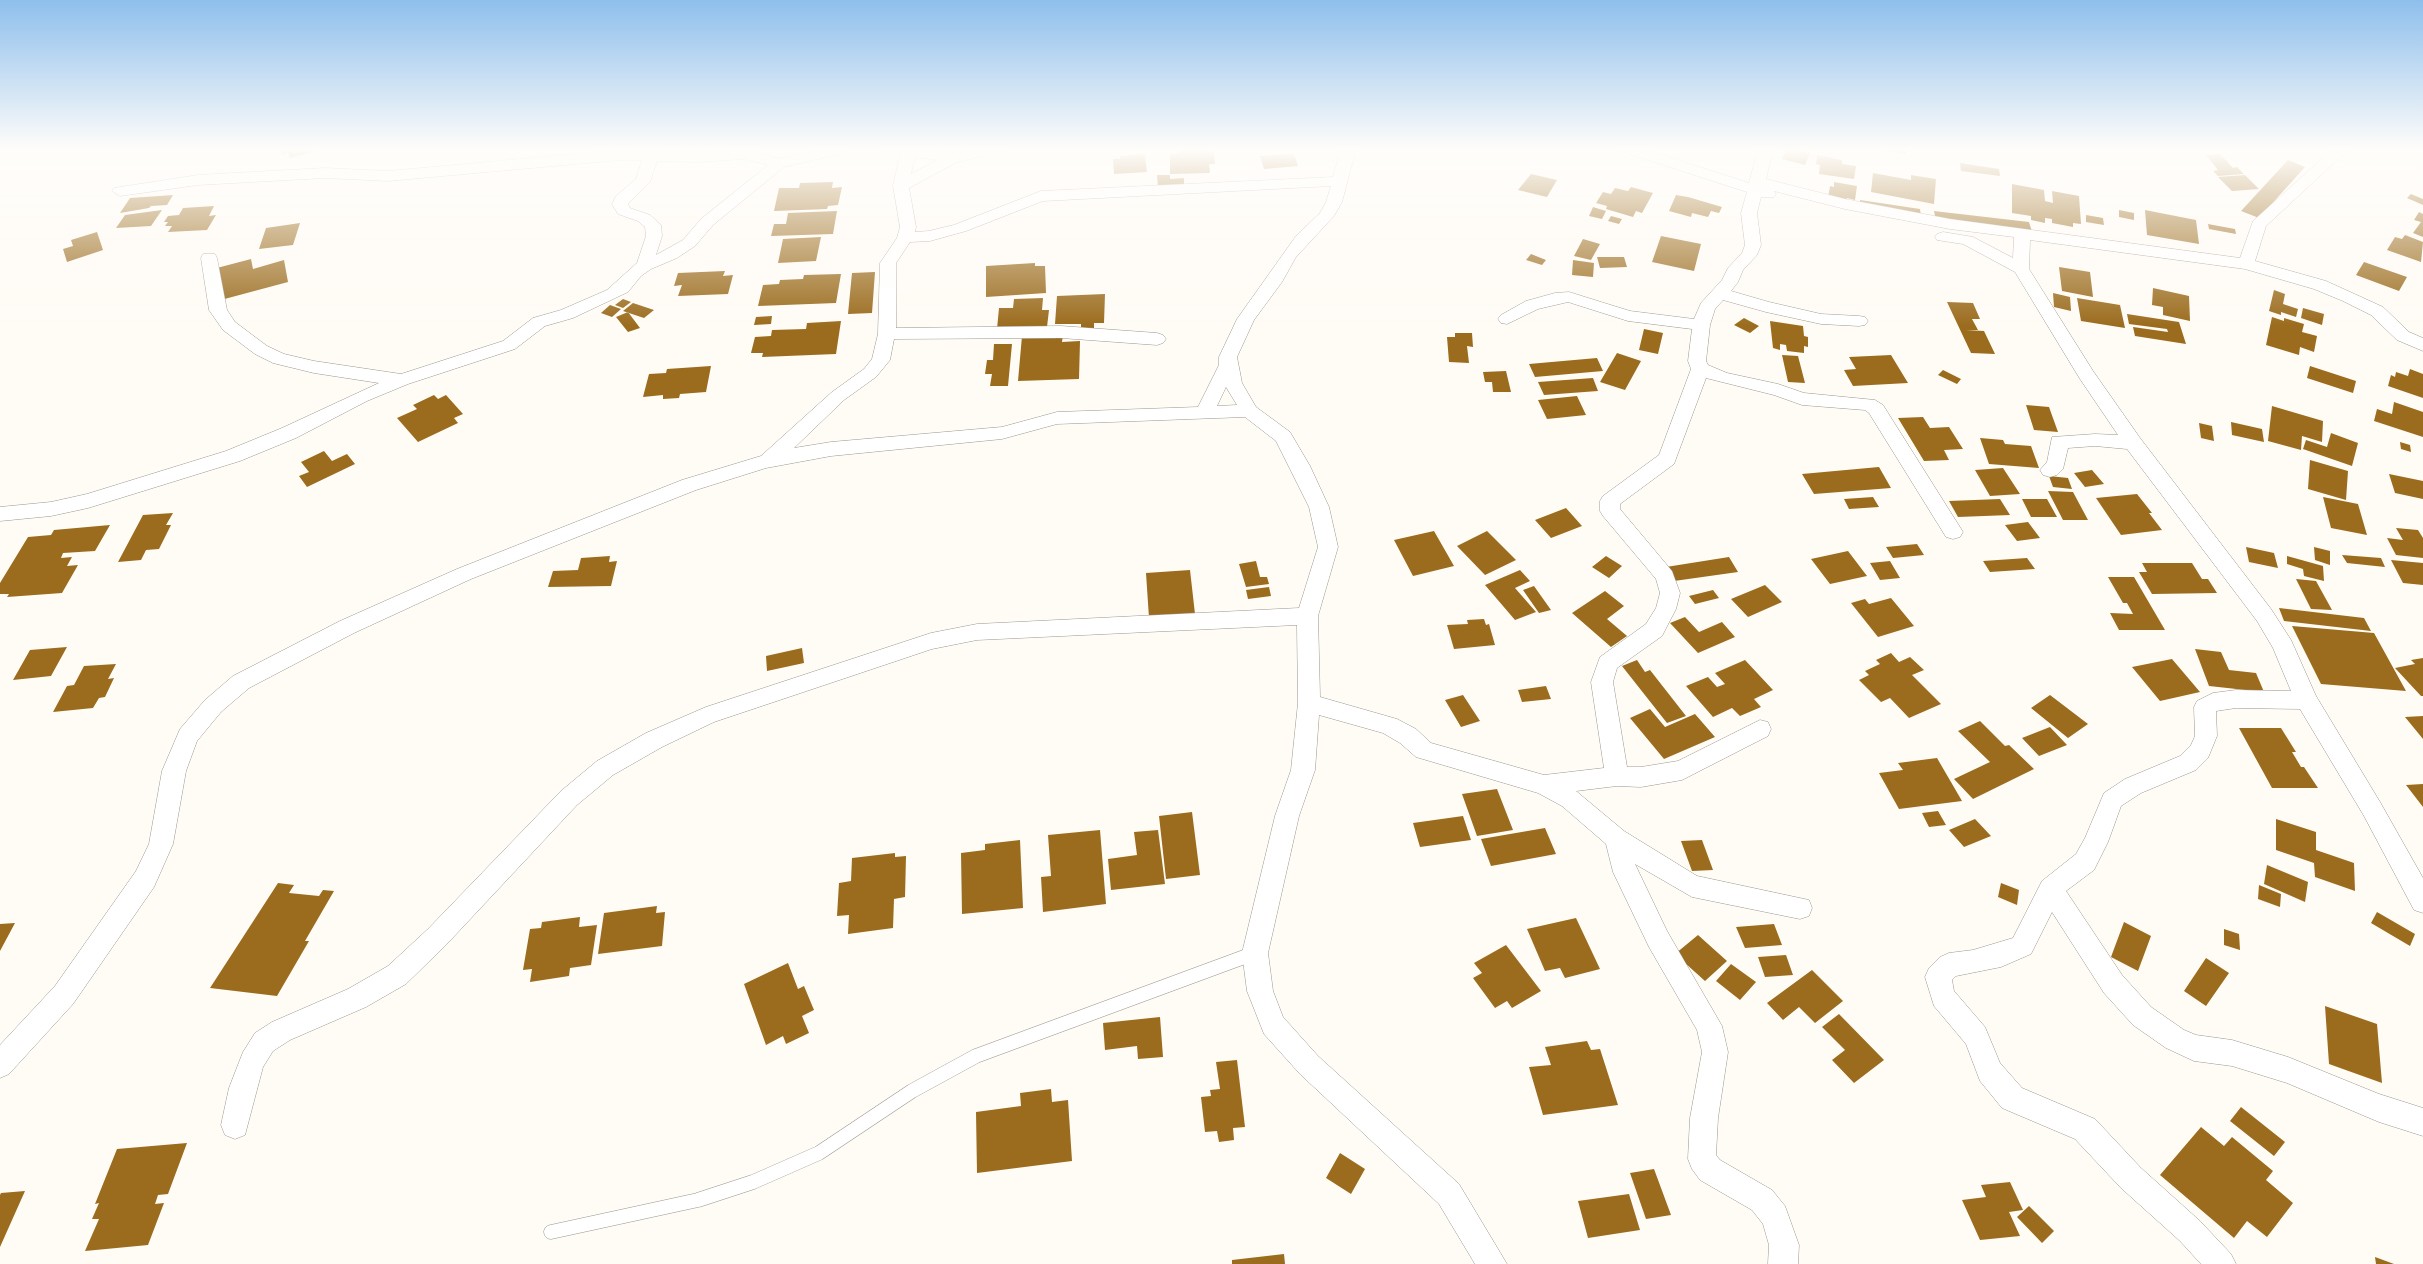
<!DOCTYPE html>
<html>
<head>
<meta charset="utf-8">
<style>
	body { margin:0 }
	canvas { display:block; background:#fffbf5 }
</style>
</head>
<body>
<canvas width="2423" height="1264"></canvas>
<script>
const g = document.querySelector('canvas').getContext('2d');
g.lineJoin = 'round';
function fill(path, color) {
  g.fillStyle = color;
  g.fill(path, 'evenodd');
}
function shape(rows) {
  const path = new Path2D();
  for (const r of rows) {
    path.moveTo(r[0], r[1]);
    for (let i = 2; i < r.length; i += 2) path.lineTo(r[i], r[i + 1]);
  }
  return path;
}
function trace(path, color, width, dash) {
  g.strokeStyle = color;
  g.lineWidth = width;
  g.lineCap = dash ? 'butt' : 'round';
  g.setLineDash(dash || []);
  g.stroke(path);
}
fill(shape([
	[281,149,321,149,321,150,290,158,288,153,282,155],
	[1179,149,1214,151,1215,164,1209,164,1210,173,1170,174,1170,154,1179,153],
	[1787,149,1810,153,1805,165,1782,159],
	[1880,149,1906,149,1906,154,1880,150],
	[1145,154,1147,172,1114,174,1113,159,1120,159,1120,156],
	[1294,154,1298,166,1264,169,1260,156],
	[2220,154,2233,168,2237,167,2244,174,2218,176,2213,171,2218,170,2206,155],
	[1817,155,1842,160,1842,164,1856,166,1854,179,1819,174,1820,165,1816,164],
	[2288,160,2305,167,2259,218,2241,211],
	[1960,163,1999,169,2000,176,1961,171],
	[1873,173,1911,180,1911,175,1936,179,1934,204,1871,192],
	[1531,174,1557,180,1547,197,1518,190],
	[1157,175,1170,175,1170,179,1184,178,1184,187,1158,188],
	[2245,175,2259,189,2232,191,2218,177],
	[833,182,832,188,842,187,838,205,828,206,827,209,774,211,779,188,799,188,800,183],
	[1834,182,1857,186,1855,200,1847,198,1847,201,1828,198,1830,186,1834,187],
	[2012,184,2044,190,2045,201,2053,203,2052,191,2079,196,2081,224,2073,223,2073,227,2052,223,2052,219,2045,218,2045,223,2031,220,2031,216,2012,213],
	[1631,187,1653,193,1642,213,1636,211,1633,217,1606,209,1607,206,1596,203,1603,192,1611,194,1615,188,1628,191],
	[2411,194,2423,199,2423,205,2407,198],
	[173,195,167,205,151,206,149,208,120,213,130,198],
	[1676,195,1688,197,1722,207,1719,213,1711,211,1708,217,1692,213,1691,217,1669,211],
	[1860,200,1920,209,1921,216,1860,206],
	[214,206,209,216,216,215,207,230,168,232,172,226,165,226,168,222,164,222,168,216,179,215,183,208],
	[1593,207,1606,211,1602,219,1589,216],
	[162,210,151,226,116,228,125,215],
	[2119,210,2134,213,2134,220,2119,217],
	[2145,210,2196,220,2199,244,2147,235],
	[837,211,833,234,771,236,774,224,786,224,788,213],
	[1934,211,2029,222,2032,232,1936,221],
	[2419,212,2423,214,2423,237,2413,233,2421,222,2414,220],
	[2086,215,2103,218,2104,225,2086,222],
	[1611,216,1622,219,1619,224,1608,221],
	[300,223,293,245,259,249,266,228],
	[2208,224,2235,229,2236,234,2209,229],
	[97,232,103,250,67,262,63,249,73,246,71,240],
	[2405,235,2423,242,2421,262,2387,250,2395,237,2402,239],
	[1661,236,1701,244,1694,271,1652,262],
	[821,237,816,261,778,263,783,239],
	[1583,239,1600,244,1591,260,1574,256],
	[1531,254,1546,260,1542,265,1526,260],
	[1597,257,1624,257,1627,267,1600,268],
	[251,259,253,269,284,260,288,282,217,301,213,269],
	[1573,260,1594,263,1593,277,1572,275],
	[2364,262,2407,277,2399,291,2356,275],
	[1035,263,1035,266,1045,266,1046,293,986,297,986,266],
	[2059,267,2090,272,2093,297,2062,291],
	[725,271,723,276,733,275,728,294,678,296,682,285,674,286,678,273],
	[875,272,872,313,848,314,852,273],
	[841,274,836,303,758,306,763,285,779,284,780,280,803,279,804,275],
	[2153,288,2189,296,2190,321,2163,315,2163,307,2152,305],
	[2274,290,2285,294,2283,304,2298,309,2296,317,2281,312,2281,315,2269,311],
	[2053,293,2070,297,2071,311,2054,307],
	[1105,294,1104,323,1094,323,1094,328,1081,328,1081,324,1055,324,1057,296],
	[1043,298,1042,310,1049,310,1047,327,997,329,999,308,1013,308,1014,299],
	[2077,298,2120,305,2125,328,2081,321],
	[623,299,631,302,623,308,615,305],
	[1947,302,1973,303,1980,319,1972,319,1978,330,1966,330,1984,331,1995,354,1971,353],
	[633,303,654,310,644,318,623,311],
	[610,305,621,309,612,317,601,313],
	[2303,308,2324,314,2322,325,2301,318],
	[628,312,640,328,628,332,616,317],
	[2127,314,2179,322,2186,344,2135,336,2133,327,2168,332,2167,329,2129,324],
	[772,316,771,324,754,325,756,317],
	[2272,317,2284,321,2284,318,2304,324,2302,332,2317,336,2314,352,2300,347,2299,355,2266,345],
	[1744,318,1759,326,1750,333,1734,325],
	[841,321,836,354,762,357,763,353,751,353,755,337,771,336,772,330,806,329,807,323],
	[1770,321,1803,326,1804,336,1808,337,1808,347,1804,346,1804,353,1787,351,1786,345,1780,344,1780,350,1773,348],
	[1644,329,1663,333,1658,354,1639,350],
	[1455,333,1472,333,1473,347,1467,346,1469,363,1449,362,1447,337,1455,337],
	[1063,335,1062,342,1080,341,1079,379,1018,381,1022,336],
	[994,344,1012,344,1008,386,990,386,992,374,985,374,987,360,993,360],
	[1617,353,1641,361,1625,390,1600,382],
	[1782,355,1798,356,1805,383,1788,382],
	[1891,355,1908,383,1853,386,1844,370,1856,369,1849,357],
	[1597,358,1603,371,1535,377,1529,364],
	[711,366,706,392,680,394,679,398,663,399,663,395,643,397,649,374,666,373,667,369],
	[2310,366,2356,381,2353,393,2307,378],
	[2410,369,2423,374,2423,398,2388,386,2391,375,2395,377,2396,372,2408,376],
	[1943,370,1961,379,1957,384,1938,375],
	[1506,371,1511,392,1493,392,1492,382,1485,382,1483,372],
	[1593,378,1598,391,1544,395,1538,382],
	[434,395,438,399,446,395,463,414,454,418,458,423,418,442,397,418,417,409,413,405],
	[1577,396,1586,415,1547,419,1538,400],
	[2394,402,2423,412,2423,437,2374,421,2377,409,2392,414],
	[2026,405,2049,407,2058,432,2034,430],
	[2272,406,2323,421,2322,442,2302,436,2301,450,2268,441],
	[1923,417,1930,428,1949,427,1963,449,1944,450,1949,460,1924,461,1898,418],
	[2231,422,2262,429,2264,442,2232,435],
	[2199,423,2212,426,2214,441,2201,438],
	[2331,433,2358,443,2352,466,2303,449,2306,440,2327,447],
	[1980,438,2003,440,2005,444,2031,446,2039,468,1989,464],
	[2400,442,2410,445,2411,452,2401,449],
	[324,451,332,461,347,454,355,464,307,487,299,476,309,472,301,462],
	[2310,460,2348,471,2346,500,2308,489],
	[1879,467,1891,488,1814,494,1802,474],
	[2003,468,2020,494,1990,496,1975,470],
	[2092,470,2104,484,2085,487,2074,473],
	[2389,474,2423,481,2423,499,2395,493],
	[2049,476,2068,478,2072,489,2053,487],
	[2048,491,2073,492,2088,520,2063,520],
	[2137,494,2152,513,2149,513,2162,530,2121,535,2096,498],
	[1873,497,1879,507,1849,509,1844,499],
	[2323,497,2358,504,2367,535,2331,528],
	[2000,499,2010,515,1958,517,1949,501],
	[2022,499,2047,499,2057,517,2031,517],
	[1566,508,1582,526,1551,538,1535,520],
	[173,513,166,525,171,525,159,549,146,550,141,560,118,562,143,515],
	[2028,522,2040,538,2017,541,2005,525],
	[110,525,95,551,63,553,61,558,72,557,67,566,78,565,62,593,7,597,9,594,0,594,0,583,28,537,51,535,54,530],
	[2396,528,2418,530,2423,538,2423,558,2396,555,2387,538,2403,540],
	[1434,531,1454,566,1413,576,1394,540],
	[1487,531,1516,560,1485,575,1457,546],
	[1917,544,1924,555,1893,558,1886,547],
	[2246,547,2274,553,2278,568,2249,562],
	[2314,547,2330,551,2330,565,2315,560],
	[1848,551,1867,576,1830,584,1811,559],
	[2342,555,2381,558,2385,567,2347,563],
	[610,556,609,562,617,561,611,586,548,587,553,571,578,570,581,558],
	[1606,556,1622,566,1609,578,1592,567],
	[2287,556,2323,566,2324,581,2304,576,2303,569,2287,564],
	[1729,557,1738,572,1674,581,1666,567],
	[2027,558,2035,569,1990,572,1983,561],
	[2391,560,2423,563,2423,585,2403,583],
	[1256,561,1260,577,1267,577,1269,584,1246,587,1239,564],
	[1890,561,1900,578,1880,580,1870,563],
	[2142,563,2192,563,2202,579,2208,579,2217,593,2152,594,2139,572,2147,572],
	[1190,570,1195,614,1149,618,1146,573],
	[1520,570,1530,581,1515,588,1536,612,1515,620,1485,585],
	[2108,577,2134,577,2165,630,2119,630,2110,613,2133,614,2127,603,2123,603],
	[2296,579,2316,581,2332,610,2311,609],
	[1765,585,1782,602,1748,617,1731,599],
	[1534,586,1551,610,1539,613,1523,590],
	[1269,587,1271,596,1248,599,1246,590],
	[1713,590,1719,598,1695,604,1689,596],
	[1605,591,1624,606,1607,619,1627,636,1611,647,1572,613],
	[1891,598,1914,626,1878,637,1851,603,1865,599,1869,604],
	[2279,608,2364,618,2371,631,2284,621],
	[1685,617,1699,632,1722,622,1735,637,1698,653,1670,623],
	[1484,619,1486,625,1489,624,1495,645,1454,649,1447,625,1468,624,1467,620],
	[2292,626,2374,633,2406,691,2321,684],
	[67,647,51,676,13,680,30,650],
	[802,648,804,663,767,671,766,656],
	[2195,649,2221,652,2229,670,2256,673,2264,692,2209,686],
	[1891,653,1899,662,1910,657,1924,670,1912,675,1941,704,1909,718,1890,698,1881,702,1859,680,1869,675,1865,671,1880,664,1876,660],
	[2423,658,2423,696,2421,696,2395,668,2415,664,2411,660],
	[2172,659,2200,692,2160,701,2132,667],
	[1637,660,1645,672,1650,670,1686,716,1667,723,1622,666],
	[1745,660,1773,690,1754,699,1761,707,1740,716,1732,708,1713,717,1686,686,1708,677,1717,687,1725,684,1715,673],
	[116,664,108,679,114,678,105,697,99,698,93,708,53,712,67,686,74,685,84,666],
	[1546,686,1551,699,1522,702,1518,690],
	[1463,695,1480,721,1461,727,1445,700],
	[2050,695,2088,724,2068,738,2031,708],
	[1650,709,1665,727,1695,714,1715,737,1664,759,1630,718],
	[2423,716,2423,739,2405,717],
	[1980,721,2005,746,2009,745,2034,769,1973,799,1954,779,1990,762,1958,731],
	[2050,727,2067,745,2039,756,2022,738],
	[2239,728,2281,728,2296,752,2292,752,2301,767,2304,767,2318,788,2272,788],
	[1937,758,1962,801,1899,809,1879,773,1903,770,1898,763],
	[2423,784,2423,807,2406,785],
	[1497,789,1513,830,1477,836,1462,794],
	[1938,811,1946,825,1929,827,1922,813],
	[1192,812,1200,875,1166,879,1159,816],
	[1463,816,1471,840,1420,847,1413,823],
	[1975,819,1991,836,1964,847,1949,830],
	[2276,819,2316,832,2316,850,2354,863,2355,891,2315,877,2314,863,2276,850],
	[1545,828,1556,854,1491,866,1481,839],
	[1100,830,1106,904,1043,912,1041,877,1051,876,1048,835],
	[1158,830,1165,884,1111,890,1108,859,1137,855,1134,832],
	[1020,840,1023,908,962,914,961,853,985,850,985,844],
	[1702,840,1713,870,1692,871,1681,841],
	[895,853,895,857,906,856,905,897,894,899,893,928,848,934,849,915,837,916,839,883,851,881,852,858],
	[2267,865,2308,882,2305,902,2264,884],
	[278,883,294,885,289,893,319,896,323,890,334,891,305,941,309,941,277,996,210,988],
	[2001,883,2019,890,2017,905,1998,897],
	[2259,885,2281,894,2280,907,2258,899],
	[657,906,656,913,665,912,662,946,598,954,604,913],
	[2377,912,2415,934,2410,946,2371,923],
	[580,917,579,927,597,925,591,965,570,968,569,976,530,982,532,969,523,970,530,929,541,928,542,922],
	[1576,918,1600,969,1565,978,1560,968,1545,971,1527,929],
	[2124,922,2151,936,2138,971,2111,957],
	[15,923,0,951,0,924],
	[1774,924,1782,945,1745,948,1736,927],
	[2224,929,2239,934,2240,950,2224,945],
	[1698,935,1727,961,1705,981,1675,954],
	[1506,945,1541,991,1512,1008,1507,1001,1495,1008,1473,978,1482,973,1474,963],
	[1786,955,1793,975,1765,977,1758,957],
	[2206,958,2229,973,2206,1006,2184,991],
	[788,963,798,989,804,986,814,1010,802,1016,809,1033,786,1044,783,1036,766,1045,744,984],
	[1731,964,1756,982,1740,1000,1716,981],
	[1812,970,1843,1001,1815,1023,1799,1007,1783,1020,1767,1003],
	[2325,1006,2377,1024,2382,1083,2329,1064],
	[1839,1014,1884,1060,1854,1083,1832,1060,1845,1050,1822,1027],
	[1160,1017,1163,1057,1138,1059,1137,1046,1105,1050,1103,1023],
	[1587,1041,1591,1050,1600,1049,1618,1105,1543,1115,1529,1067,1551,1065,1545,1047],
	[1237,1060,1245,1127,1233,1128,1234,1140,1219,1142,1217,1131,1205,1132,1201,1097,1211,1096,1210,1090,1220,1089,1216,1062],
	[1051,1089,1052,1102,1068,1100,1072,1161,977,1173,976,1112,1021,1106,1020,1093],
	[2241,1107,2285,1142,2274,1156,2230,1121],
	[2201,1127,2224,1146,2232,1137,2273,1171,2266,1180,2293,1203,2267,1237,2247,1221,2234,1238,2160,1175],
	[187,1143,168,1194,158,1195,155,1204,164,1203,148,1245,85,1251,99,1219,92,1219,99,1203,95,1204,117,1149],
	[1340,1153,1365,1169,1351,1194,1326,1178],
	[1654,1169,1671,1215,1646,1219,1630,1173],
	[2010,1182,2023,1210,2009,1212,2020,1236,1980,1240,1962,1200,1986,1197,1981,1185],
	[25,1191,0,1247,0,1195,1,1193],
	[1629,1194,1640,1230,1588,1238,1578,1201],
	[2029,1206,2054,1231,2042,1243,2017,1217],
	[1284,1254,1285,1264,1232,1264,1232,1260],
	[2375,1257,2394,1264,2376,1264]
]), '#9b6c1e');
const service = shape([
	[551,1232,698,1200,753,1182,819,1153,912,1091,976,1056,1255,953]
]);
const minor = shape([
	[745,149,779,159,822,149,849,149,847,152,784,167,713,225,695,246,677,258,651,269,641,276,628,292,573,318,545,326,515,349,408,384,367,401,296,438,240,461,88,508,51,516,0,521,0,507,51,502,87,494,226,451,282,428,379,383,314,373,273,363,255,354,223,330,209,310,201,258,203,254,215,254,217,258,227,310,235,322,267,346,284,354,314,361,401,374,503,341,533,318,561,310,607,290,637,263,646,236,645,227,638,221,618,214,612,204,616,196,636,179,642,160,620,160,388,181,325,178,198,185,120,196,112,191,114,188,198,175,325,168,388,171,620,150,697,152,745,149],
	[744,159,768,165,701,219,683,240,656,255,662,236,661,225,650,215,630,208,628,204,650,182,657,161,697,162,744,159],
	[883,149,922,149,952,153,973,149,1002,149,1000,152,957,162,909,188,916,227,915,232,929,231,954,225,1041,191,1333,177,1341,149,1356,149,1342,202,1334,216,1296,257,1282,282,1254,320,1237,357,1242,383,1256,407,1290,432,1310,466,1329,507,1338,547,1318,616,1320,697,1397,719,1416,729,1431,743,1544,775,1604,768,1591,682,1600,657,1646,624,1656,608,1660,593,1656,579,1603,516,1600,511,1600,501,1603,496,1659,455,1691,369,1688,361,1692,329,1628,321,1568,302,1538,309,1507,324,1501,323,1498,319,1501,315,1526,301,1555,293,1569,292,1630,311,1694,319,1701,303,1722,280,1728,268,1742,253,1745,245,1741,213,1747,192,1623,152,1621,149,1644,149,1749,183,1758,149,1773,149,1766,179,1845,199,1950,219,2240,258,2253,221,2333,149,2349,149,2266,226,2255,261,2326,281,2383,307,2409,332,2423,338,2423,351,2397,340,2371,315,2343,301,2314,289,2245,269,2030,240,2029,269,2093,371,2140,438,2271,609,2291,640,2316,696,2380,802,2423,878,2423,913,2414,910,2364,816,2300,709,2236,708,2216,711,2217,736,2208,758,2196,770,2141,793,2121,806,2108,842,2094,870,2066,891,2122,975,2151,1007,2184,1030,2196,1035,2232,1040,2288,1057,2379,1094,2423,1108,2423,1136,2379,1122,2287,1083,2232,1066,2194,1061,2166,1048,2133,1025,2104,993,2052,912,2031,954,2001,967,1956,976,1952,980,1954,991,1985,1027,2000,1063,2022,1088,2095,1119,2141,1168,2200,1221,2231,1254,2236,1264,2201,1264,2180,1241,2121,1188,2075,1139,2002,1108,1980,1081,1966,1044,1934,1006,1925,977,1929,968,1940,957,1949,953,1973,950,2013,938,2042,881,2076,854,2085,838,2104,793,2125,779,2180,756,2191,745,2195,736,2194,707,2197,701,2213,693,2236,690,2291,691,2273,648,2257,621,2127,449,2095,446,2068,448,2063,469,2057,475,2050,477,2043,475,2040,470,2047,462,2052,437,2095,434,2118,435,2080,379,2015,272,1963,244,1937,240,1935,237,1937,234,1943,232,1973,237,2013,258,2014,237,1950,229,1845,209,1774,191,1776,194,1774,197,1761,197,1757,213,1761,245,1757,255,1743,270,1738,282,1731,291,1769,302,1821,314,1859,316,1865,317,1868,321,1865,325,1859,326,1821,324,1766,312,1723,300,1715,309,1710,325,1706,361,1708,365,1727,373,1778,384,1804,393,1875,400,1883,405,1963,532,1960,537,1953,539,1946,537,1869,413,1865,410,1802,405,1774,395,1706,378,1674,464,1620,504,1620,509,1672,571,1680,593,1676,609,1662,636,1617,668,1613,682,1627,767,1641,767,1678,761,1760,720,1768,722,1771,729,1768,736,1682,780,1641,787,1617,786,1576,791,1624,831,1697,876,1809,900,1812,908,1809,916,1800,919,1692,897,1635,864,1667,931,1722,1026,1728,1052,1718,1118,1716,1155,1720,1160,1772,1190,1785,1206,1799,1245,1798,1264,1768,1264,1769,1245,1763,1224,1752,1210,1700,1180,1692,1169,1688,1159,1690,1118,1702,1052,1697,1030,1649,947,1613,872,1606,844,1562,806,1538,793,1416,757,1400,743,1383,733,1319,715,1315,770,1299,816,1268,953,1273,991,1283,1017,1318,1056,1459,1184,1507,1264,1475,1264,1439,1204,1300,1074,1264,1034,1247,991,1242,953,1275,816,1291,770,1298,703,1297,625,977,640,932,649,714,722,662,747,613,775,577,805,446,945,406,984,366,1007,290,1040,273,1051,263,1067,245,1135,235,1139,225,1135,221,1125,229,1088,243,1052,255,1033,272,1022,348,989,388,966,428,929,561,791,597,761,646,733,706,707,931,633,977,624,1299,608,1318,547,1309,507,1276,441,1245,417,1057,424,1002,439,831,456,766,468,696,490,471,579,354,633,249,688,221,712,197,741,186,771,173,844,154,887,73,1004,9,1074,0,1078,0,1045,55,986,136,871,149,844,162,771,180,729,205,700,233,676,340,621,457,569,682,480,761,456,832,392,864,369,872,359,878,334,880,263,897,238,900,227,893,186,900,155,885,152,883,149],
	[915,157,937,160,911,174,915,157],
	[1331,186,1326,202,1320,213,1296,236,1237,319,1219,357,1219,365,1198,407,1057,412,1002,427,831,442,794,448,844,400,876,377,890,360,894,339,1061,338,1157,345,1163,343,1166,339,1163,335,1157,333,1061,326,896,328,896,263,910,242,930,241,966,231,1043,201,1331,186],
	[1226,387,1237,405,1217,406,1226,387]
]);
trace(service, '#9b9791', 15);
trace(minor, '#9b9791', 1);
trace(service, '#fff', 14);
fill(minor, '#fff');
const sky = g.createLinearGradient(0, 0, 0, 326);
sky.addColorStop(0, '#8ebfec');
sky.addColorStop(0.46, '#fffdfa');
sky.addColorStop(1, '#fffdfa00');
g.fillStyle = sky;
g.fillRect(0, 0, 2423, 326);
</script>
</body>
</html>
